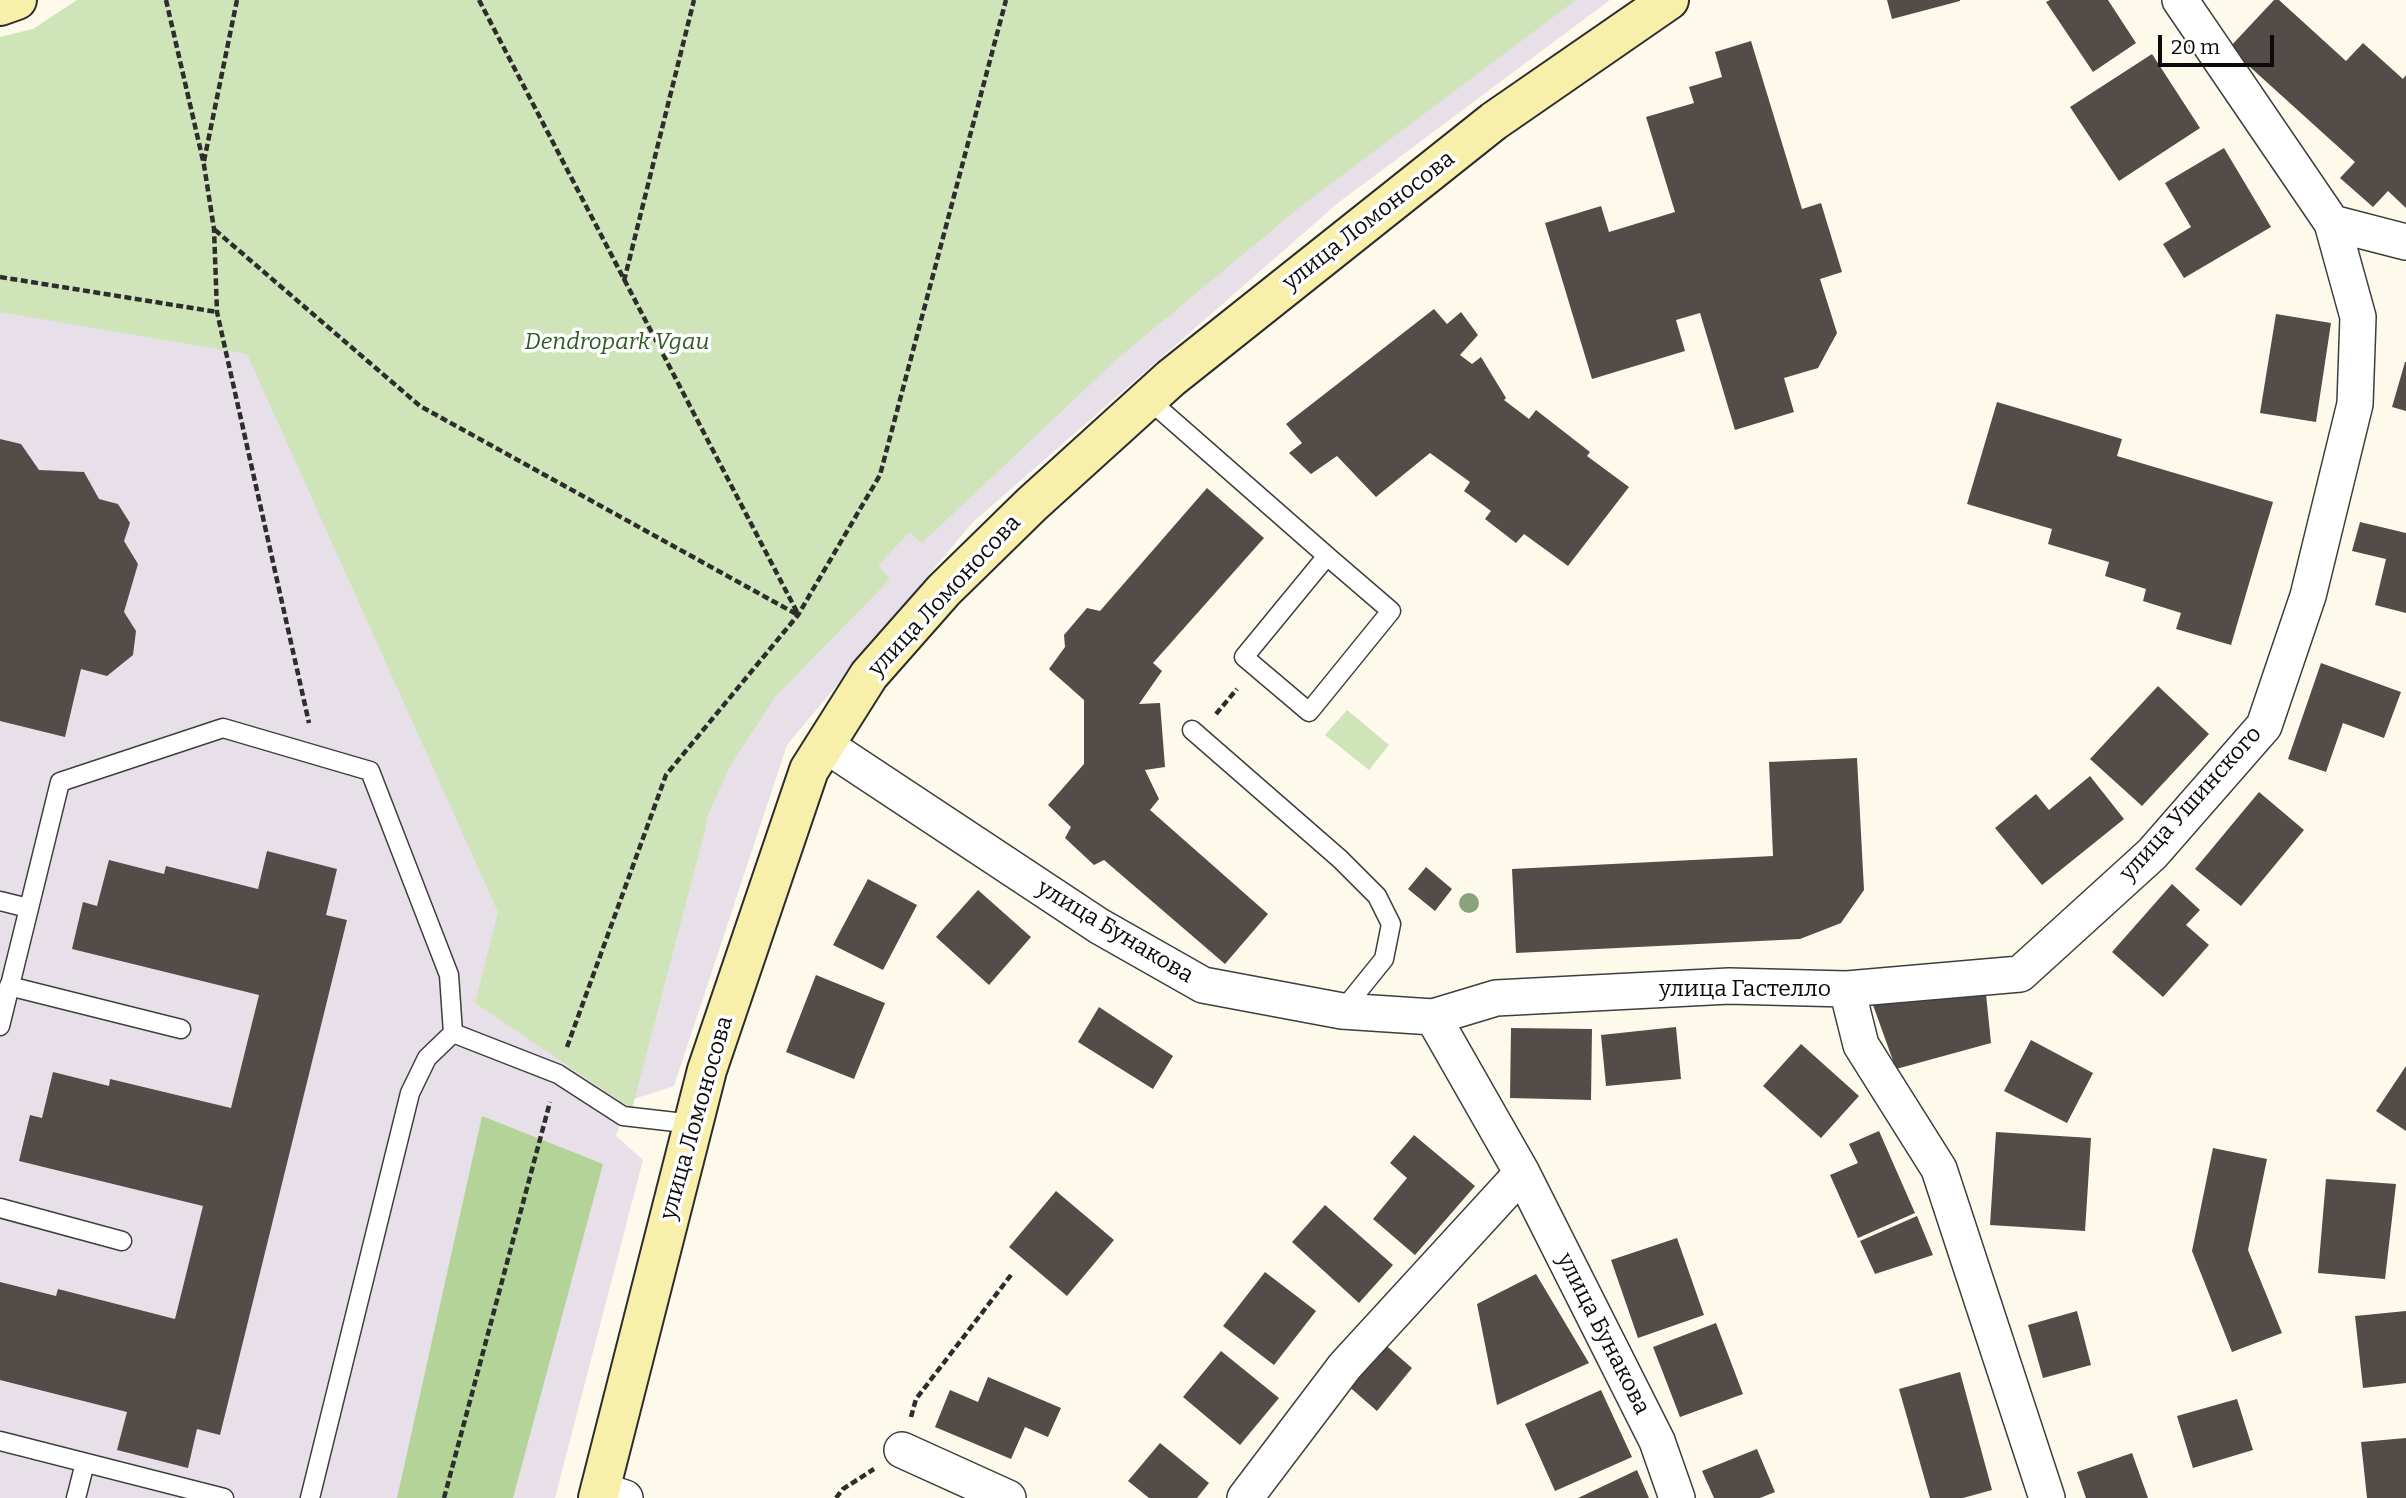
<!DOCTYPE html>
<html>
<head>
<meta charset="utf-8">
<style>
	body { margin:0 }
	#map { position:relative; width:2406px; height:1498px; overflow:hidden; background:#fdfaeb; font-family:Bitter,serif }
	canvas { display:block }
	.scale { position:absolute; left:2158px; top:35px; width:116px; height:32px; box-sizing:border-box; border:4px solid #0b0b0b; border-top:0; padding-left:9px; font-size:21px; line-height:24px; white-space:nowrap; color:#0b0b0b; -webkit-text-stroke:5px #fff; paint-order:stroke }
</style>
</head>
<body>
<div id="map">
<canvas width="2406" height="1498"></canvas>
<div class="scale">20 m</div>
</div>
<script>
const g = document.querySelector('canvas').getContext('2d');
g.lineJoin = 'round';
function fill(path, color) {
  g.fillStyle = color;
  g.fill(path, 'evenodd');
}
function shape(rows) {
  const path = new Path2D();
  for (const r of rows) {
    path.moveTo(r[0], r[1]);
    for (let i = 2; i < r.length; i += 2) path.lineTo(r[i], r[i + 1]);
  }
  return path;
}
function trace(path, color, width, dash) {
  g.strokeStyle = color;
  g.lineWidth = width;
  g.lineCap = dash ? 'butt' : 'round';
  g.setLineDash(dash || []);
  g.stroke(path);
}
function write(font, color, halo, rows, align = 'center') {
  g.font = font + ' Bitter,serif';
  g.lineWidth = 7;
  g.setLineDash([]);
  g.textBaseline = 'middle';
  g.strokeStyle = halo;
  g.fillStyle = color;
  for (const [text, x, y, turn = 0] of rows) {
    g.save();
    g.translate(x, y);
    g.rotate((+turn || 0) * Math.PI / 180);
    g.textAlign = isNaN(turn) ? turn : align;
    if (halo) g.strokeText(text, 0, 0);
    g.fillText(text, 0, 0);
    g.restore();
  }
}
fill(shape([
	[189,0,1610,0,1338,203,972,523,787,745,674,1086,628,1101,616,1136,643,1160,555,1498,0,1498,0,307]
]), '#e8e0e9');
fill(shape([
	[77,0,1576,0,1300,207,1117,359,922,543,910,532,878,565,890,579,775,697,730,766,707,817,705,830,632,1109,475,1003,498,912,247,354,0,312,0,37,33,29],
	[1347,710,1389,745,1369,770,1325,735]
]), '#cfe4b8');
fill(shape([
	[482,1116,603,1164,513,1498,397,1498]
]), '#b3d399');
fill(shape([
	[1887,0,1960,0,1960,1,1892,19],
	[2050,0,2108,0,2136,43,2093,72,2046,2],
	[2274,0,2279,0,2346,61,2363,43,2403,79,2406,75,2406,208,2388,191,2373,207,2340,178,2355,162,2229,48],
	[1751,41,1802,209,1821,203,1842,272,1820,279,1837,333,1818,368,1784,378,1794,412,1735,430,1700,313,1676,320,1685,351,1592,379,1545,223,1601,206,1609,232,1675,212,1646,117,1694,103,1689,87,1722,77,1715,52],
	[2152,54,2200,128,2119,181,2070,107],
	[2224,148,2271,227,2184,278,2163,244,2191,227,2165,183],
	[1434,309,1447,324,1461,312,1478,335,1460,355,1472,364,1481,357,1506,398,1504,400,1529,419,1536,410,1590,452,1587,456,1629,487,1568,566,1524,534,1516,543,1485,519,1491,511,1464,491,1470,482,1430,453,1376,497,1337,456,1311,474,1289,453,1302,443,1286,424],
	[2276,314,2331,323,2316,422,2260,413],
	[2405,362,2406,362,2406,411,2392,407],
	[1997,402,2122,439,2117,456,2273,502,2231,645,2176,629,2181,613,2143,601,2146,589,2105,576,2109,562,2048,544,2052,529,1967,504],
	[0,439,21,444,39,470,84,472,99,499,118,504,130,523,124,541,138,564,124,612,136,631,133,655,107,676,81,669,65,737,0,721],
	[1207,488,1264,538,1153,663,1162,671,1139,704,1160,703,1165,767,1145,770,1159,799,1150,810,1268,914,1225,964,1104,860,1094,865,1065,838,1071,827,1048,805,1084,764,1084,700,1049,669,1065,647,1064,635,1087,608,1100,611],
	[2360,522,2406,533,2406,613,2375,605,2386,559,2352,551],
	[2321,663,2401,692,2384,738,2343,723,2326,772,2288,759],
	[2158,686,2209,734,2142,806,2090,759],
	[1857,758,1864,890,1841,923,1800,939,1516,953,1512,869,1773,856,1769,762],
	[2090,776,2124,819,2042,885,1995,828,2036,794,2049,810],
	[2259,792,2304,830,2241,906,2195,869],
	[267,851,337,869,326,915,347,920,220,1435,197,1429,188,1468,117,1450,127,1412,0,1380,0,1282,56,1296,58,1289,175,1319,203,1206,19,1161,30,1115,42,1118,53,1072,109,1086,110,1079,231,1108,259,995,72,949,83,902,97,906,109,860,164,874,166,866,258,889],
	[1426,867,1452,889,1435,911,1408,889],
	[868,879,917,905,883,970,833,945],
	[2172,884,2200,910,2186,925,2209,945,2163,997,2112,952],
	[978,890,1031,937,989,985,936,937],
	[816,975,885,1003,854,1079,786,1052],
	[1986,994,1991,1043,1896,1069,1873,1005],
	[1099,1007,1173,1056,1153,1089,1078,1042],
	[1676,1027,1681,1079,1606,1086,1601,1035],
	[1511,1028,1592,1029,1591,1100,1510,1098],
	[2031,1040,2093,1073,2067,1123,2004,1091],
	[1801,1044,1859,1096,1821,1138,1763,1086],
	[2406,1066,2406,1131,2376,1111],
	[1879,1131,1915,1213,1858,1238,1830,1175,1858,1163,1849,1144],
	[1996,1132,2091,1138,2085,1231,1990,1225],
	[1414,1135,1475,1186,1415,1255,1373,1219,1407,1178,1390,1163],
	[2213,1148,2267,1159,2248,1250,2282,1333,2232,1352,2192,1251],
	[2326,1179,2396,1184,2385,1279,2318,1273],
	[1056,1191,1114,1240,1067,1296,1009,1247],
	[1325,1205,1393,1265,1359,1303,1292,1242],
	[1917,1216,1933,1255,1875,1274,1860,1241],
	[1677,1238,1704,1315,1638,1338,1611,1260],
	[1265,1272,1316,1311,1274,1365,1223,1326],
	[1536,1274,1589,1363,1497,1405,1477,1304],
	[2077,1311,2091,1365,2043,1378,2028,1325],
	[2406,1311,2406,1383,2363,1388,2355,1316],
	[1716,1323,1743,1394,1680,1417,1653,1347],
	[1382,1342,1412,1368,1377,1411,1346,1384],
	[1221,1351,1279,1398,1240,1445,1183,1397],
	[1960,1372,1992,1490,1963,1498,1930,1498,1899,1389],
	[988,1377,1061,1408,1048,1437,1025,1427,1011,1459,935,1427,950,1390,978,1402],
	[1601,1390,1632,1457,1555,1491,1525,1424],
	[2237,1399,2253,1450,2193,1468,2177,1416],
	[2406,1438,2406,1498,2367,1498,2361,1442],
	[1160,1443,1209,1483,1197,1498,1149,1498,1128,1481],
	[1757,1449,1775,1492,1760,1498,1714,1498,1702,1471],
	[2132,1453,2148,1498,2086,1498,2077,1472],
	[1637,1470,1649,1498,1578,1498]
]), '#534c48');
const service = shape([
	[1148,399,1327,556,1244,657,1309,712,1391,611,1327,556],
	[1192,730,1340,859,1377,896,1391,924,1384,959,1342,1011],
	[0,901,28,908],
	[9,986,181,1029],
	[0,1026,60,782,223,728,370,771,449,975,453,1033,558,1074,623,1116,693,1124],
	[0,1208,122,1241],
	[0,1441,224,1498],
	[76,1498,85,1463],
	[310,1498,410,1093,427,1058,453,1033]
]);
const minor = shape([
	[2180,0,2332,223,2406,242],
	[824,744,1099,926,1203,985,1342,1011,1433,1017,1522,1173,1657,1441,1677,1498],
	[1847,989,2020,974,2152,854,2264,726,2308,596,2355,404,2358,317,2332,223],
	[1433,1017,1496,998,1729,986,1847,989,1861,1045,1939,1169,2047,1498],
	[902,1450,1008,1498],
	[600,1490,625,1498],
	[1245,1498,1345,1366,1522,1173]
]);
const secondary = shape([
	[0,6,17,0],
	[598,1498,707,1070,809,770,869,675,944,590,1032,504,1171,378,1494,121,1669,0]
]);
trace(service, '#3e3e3e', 21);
trace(minor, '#3e3e3e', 38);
trace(secondary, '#2d2d2d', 42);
trace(shape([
	[166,0,204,165,214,229,217,312,309,723],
	[479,0,798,614],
	[204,161,237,0],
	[215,230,420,406,798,615],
	[0,277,217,312],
	[624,281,694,0],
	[1216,714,1237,689],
	[567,1047,666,775,798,615,880,475,1006,0],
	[911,1417,916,1399,1011,1275],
	[444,1498,550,1102],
	[836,1498,843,1489,874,1469]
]), '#2d2d2d', 4.5, [7, 3.5]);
trace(service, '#fff', 18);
trace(minor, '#fff', 35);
trace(secondary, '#f8efab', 38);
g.fillStyle = '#8ba37c';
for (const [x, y] of [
	[1469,903]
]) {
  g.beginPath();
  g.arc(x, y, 10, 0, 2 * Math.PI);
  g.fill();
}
write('23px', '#0b0b0b', '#fff', [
	["улица Ломоносова",1369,221,-38],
	["улица Ломоносова",945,596,-47],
	["улица Ушинского",2191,804,-48],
	["улица Бунакова",1115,932,31],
	["улица Гастелло",1745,990],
	["улица Ломоносова",697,1118,-74],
	["улица Бунакова",1603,1334,63]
]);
write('italic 23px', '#2e5c22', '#fff', [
	["Dendropark Vgau",617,343]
]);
</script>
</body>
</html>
